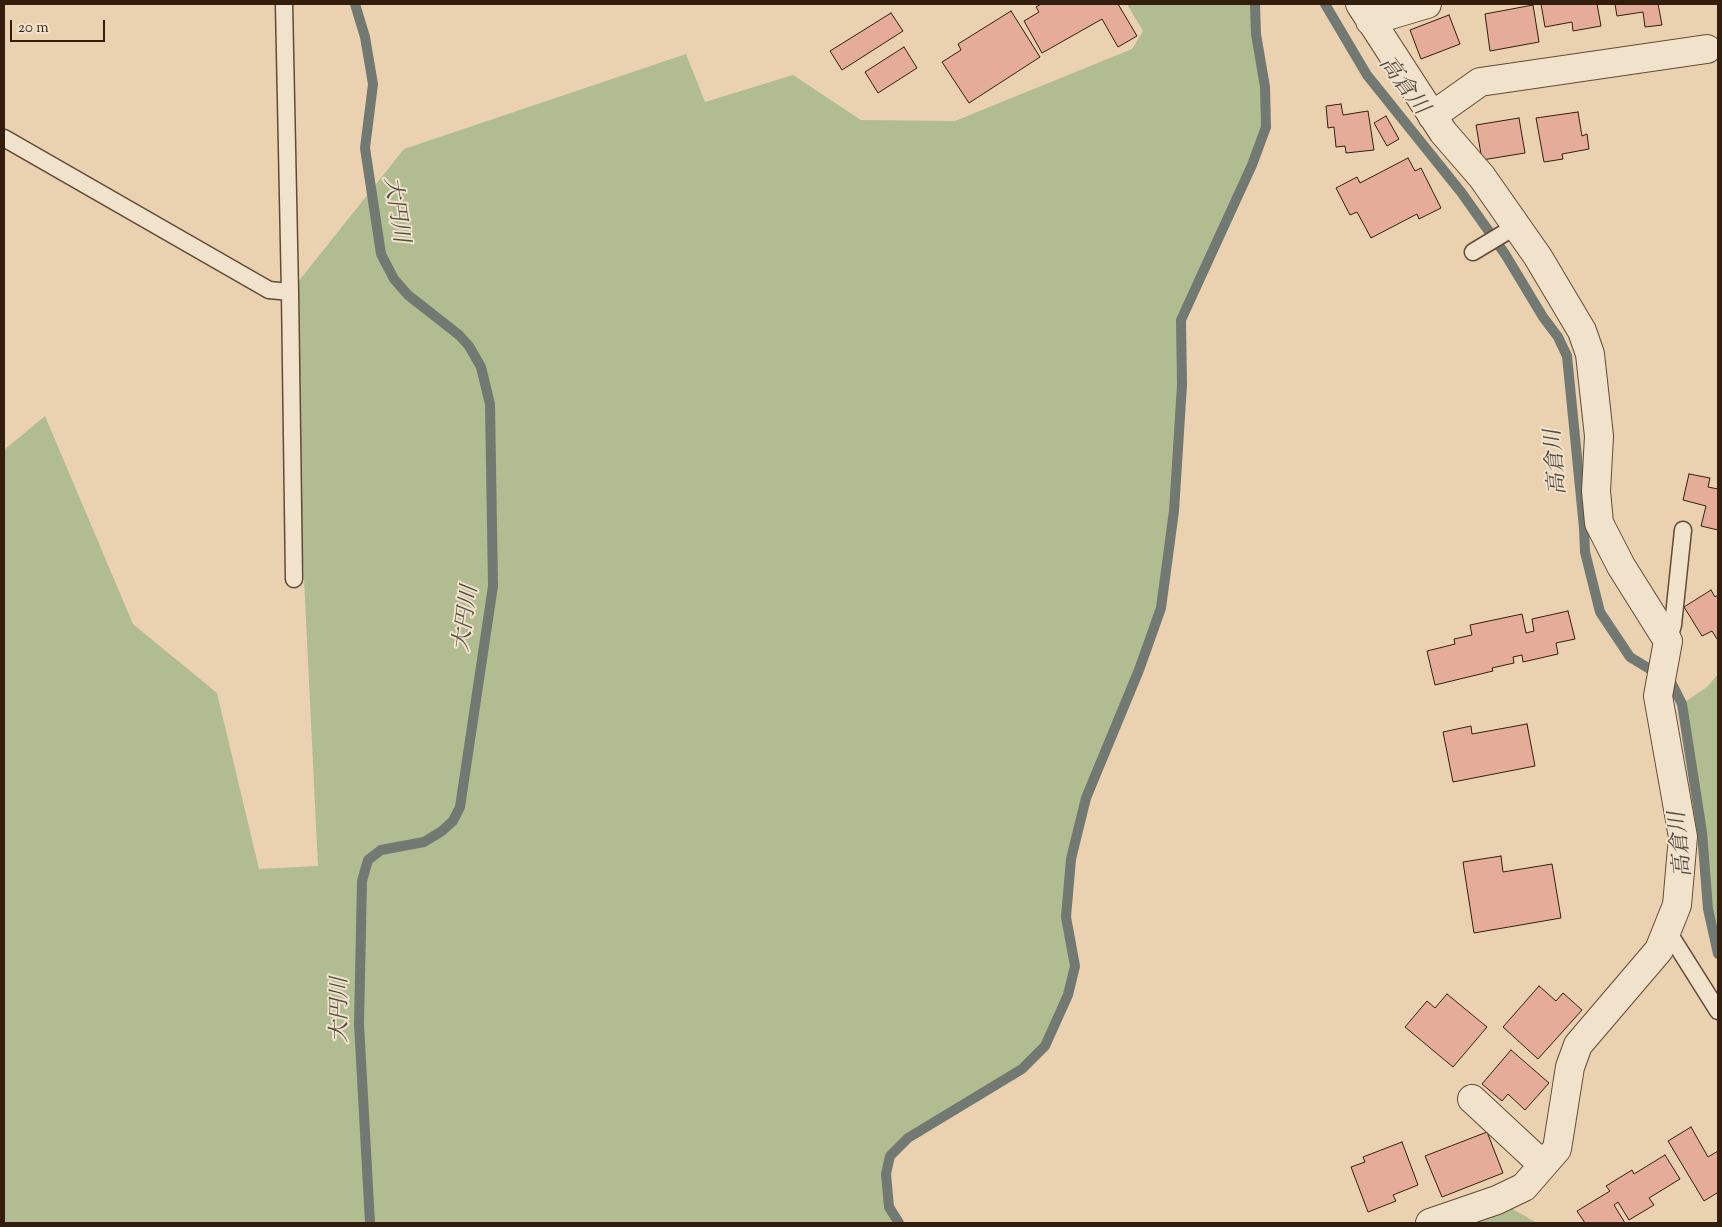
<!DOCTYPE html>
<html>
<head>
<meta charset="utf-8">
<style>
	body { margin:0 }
	#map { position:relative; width:1722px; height:1227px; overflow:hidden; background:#ead2b1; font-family:"Sorts Mill Goudy",serif }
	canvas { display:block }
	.frame { position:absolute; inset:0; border:5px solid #331e0e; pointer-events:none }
	.scale { position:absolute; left:10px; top:20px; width:95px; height:22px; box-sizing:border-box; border:2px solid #331e0e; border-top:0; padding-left:6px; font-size:15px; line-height:18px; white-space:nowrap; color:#331e0e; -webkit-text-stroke:4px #f1e2cc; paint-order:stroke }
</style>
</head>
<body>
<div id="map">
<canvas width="1722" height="1227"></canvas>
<div class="frame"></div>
<div class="scale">20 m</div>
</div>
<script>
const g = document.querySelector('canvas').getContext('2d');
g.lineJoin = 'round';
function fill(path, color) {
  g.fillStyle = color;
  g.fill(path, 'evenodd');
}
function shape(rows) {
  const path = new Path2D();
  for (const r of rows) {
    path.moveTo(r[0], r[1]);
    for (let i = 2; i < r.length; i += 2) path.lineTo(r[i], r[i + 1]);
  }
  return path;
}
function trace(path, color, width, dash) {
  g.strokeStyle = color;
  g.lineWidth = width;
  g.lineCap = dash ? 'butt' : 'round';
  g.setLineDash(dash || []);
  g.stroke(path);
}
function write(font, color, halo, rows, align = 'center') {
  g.font = font + ' "Sorts Mill Goudy","Noto Serif JP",serif';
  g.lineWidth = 4;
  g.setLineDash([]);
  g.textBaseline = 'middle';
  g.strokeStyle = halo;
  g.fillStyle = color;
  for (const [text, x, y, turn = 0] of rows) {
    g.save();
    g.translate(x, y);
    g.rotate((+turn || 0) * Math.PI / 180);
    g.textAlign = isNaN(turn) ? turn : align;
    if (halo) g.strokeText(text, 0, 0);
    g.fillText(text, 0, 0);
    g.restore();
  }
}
fill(shape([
	[1127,4,1255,4,1256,34,1265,87,1266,127,1252,165,1181,320,1182,385,1174,511,1161,608,1139,670,1086,798,1071,859,1066,917,1075,966,1068,995,1045,1046,1022,1069,908,1138,890,1156,886,1174,889,1207,899,1223,4,1223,4,450,45,416,133,624,217,693,259,869,318,866,290,292,404,149,686,54,705,102,793,75,861,120,955,121,1132,49,1143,31],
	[1718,674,1718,954,1708,909,1702,832,1682,704,1707,687],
	[1497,1200,1537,1223,1430,1223]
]), '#b1bd91');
trace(shape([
	[355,4,365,37,373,84,365,148,381,254,394,279,408,295,459,335,469,346,481,367,490,404,493,586,460,807,453,821,442,831,424,842,381,850,368,860,362,881,359,1024,370,1223],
	[1325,4,1367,75,1461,192,1505,254,1543,317,1558,337,1567,356,1584,528,1585,552,1600,612,1630,657,1671,682,1682,704,1702,832,1708,909,1718,954],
	[899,1223,889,1207,886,1174,890,1156,908,1138,1022,1069,1045,1046,1068,995,1075,966,1066,917,1071,859,1086,798,1139,670,1161,608,1174,511,1182,385,1181,320,1252,165,1266,127,1265,87,1256,34,1255,4]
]), '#727973', 10);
const building = shape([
	[1041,4,1118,4,1137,36,1118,47,1102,19,1042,53,1024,21,1039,12,1036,7,1041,4],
	[1541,4,1597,4,1601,26,1573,31,1572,22,1545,27,1541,4],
	[1615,4,1658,4,1662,25,1645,27,1643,12,1617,16,1615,4],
	[1533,5,1539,42,1490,51,1485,14,1533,5],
	[1011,11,1040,57,969,103,942,62,961,50,958,44,1011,11],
	[891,13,903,31,842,70,830,51,891,13],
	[1449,15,1460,44,1421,59,1410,30,1449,15],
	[904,47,917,68,878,93,865,72,904,47],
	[1341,104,1343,115,1368,111,1374,150,1346,153,1345,146,1336,147,1334,127,1328,128,1326,106,1341,104],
	[1578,112,1582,136,1587,134,1589,149,1562,154,1563,159,1544,162,1536,118,1578,112],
	[1386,116,1399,139,1387,146,1374,123,1386,116],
	[1519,118,1525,153,1482,160,1476,125,1519,118],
	[1408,158,1415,171,1421,168,1441,208,1419,219,1417,214,1371,238,1357,212,1350,215,1336,188,1357,177,1360,183,1408,158],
	[1689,474,1710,478,1708,487,1718,489,1718,530,1701,526,1706,506,1683,500,1689,474],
	[1711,590,1715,597,1718,595,1718,638,1717,639,1712,631,1702,636,1684,607,1711,590],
	[1568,611,1575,639,1556,643,1558,654,1523,662,1522,655,1513,657,1514,663,1492,668,1493,671,1435,685,1427,651,1455,644,1454,639,1472,635,1470,625,1522,614,1526,633,1534,631,1532,619,1568,611],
	[1527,724,1535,766,1453,782,1443,732,1471,726,1472,734,1527,724],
	[1501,856,1503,872,1552,864,1561,918,1474,933,1463,862,1501,856],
	[1539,986,1556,1001,1563,993,1582,1010,1538,1059,1503,1027,1539,986],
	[1447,994,1487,1027,1453,1067,1405,1027,1427,1001,1435,1008,1447,994],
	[1511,1050,1549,1083,1525,1110,1508,1094,1502,1101,1482,1084,1511,1050],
	[1691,1127,1708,1157,1718,1151,1718,1195,1717,1193,1704,1201,1668,1141,1691,1127],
	[1487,1132,1503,1173,1442,1197,1425,1156,1487,1132],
	[1402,1142,1418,1185,1393,1195,1396,1201,1368,1212,1351,1167,1365,1162,1363,1157,1402,1142],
	[1665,1155,1680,1179,1649,1198,1654,1205,1629,1220,1618,1202,1614,1205,1625,1223,1585,1223,1577,1211,1610,1191,1606,1186,1632,1170,1634,1174,1665,1155]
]);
fill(building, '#e5ac9a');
trace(building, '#331e0e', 1);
const lane = shape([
	[284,4,290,292,294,579],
	[4,138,269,290,290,292],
	[1473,252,1516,226],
	[1668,641,1673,625,1683,530],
	[1667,930,1718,1011]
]);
const street = shape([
	[1360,4,1443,132,1482,177,1538,257,1582,331,1590,354,1599,436,1596,491,1599,523,1621,566,1668,641,1658,696,1683,837,1677,905,1659,950,1578,1045,1570,1067,1557,1149,1524,1187,1497,1200,1430,1223],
	[1370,21,1427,4],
	[1432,116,1480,82,1707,49],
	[1472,1099,1543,1165]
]);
trace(lane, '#614b37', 19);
trace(street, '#614b37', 30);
trace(lane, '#f1e2cc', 16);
trace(street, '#f1e2cc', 28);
write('italic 22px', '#524b40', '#f1e2cc', [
	["高倉川",1402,87,53],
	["大円川",394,210,81],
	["高倉川",1558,462,-95],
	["大円川",468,619,-82],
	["高倉川",1683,844,-96],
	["大円川",342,1010,-90]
]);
</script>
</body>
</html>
